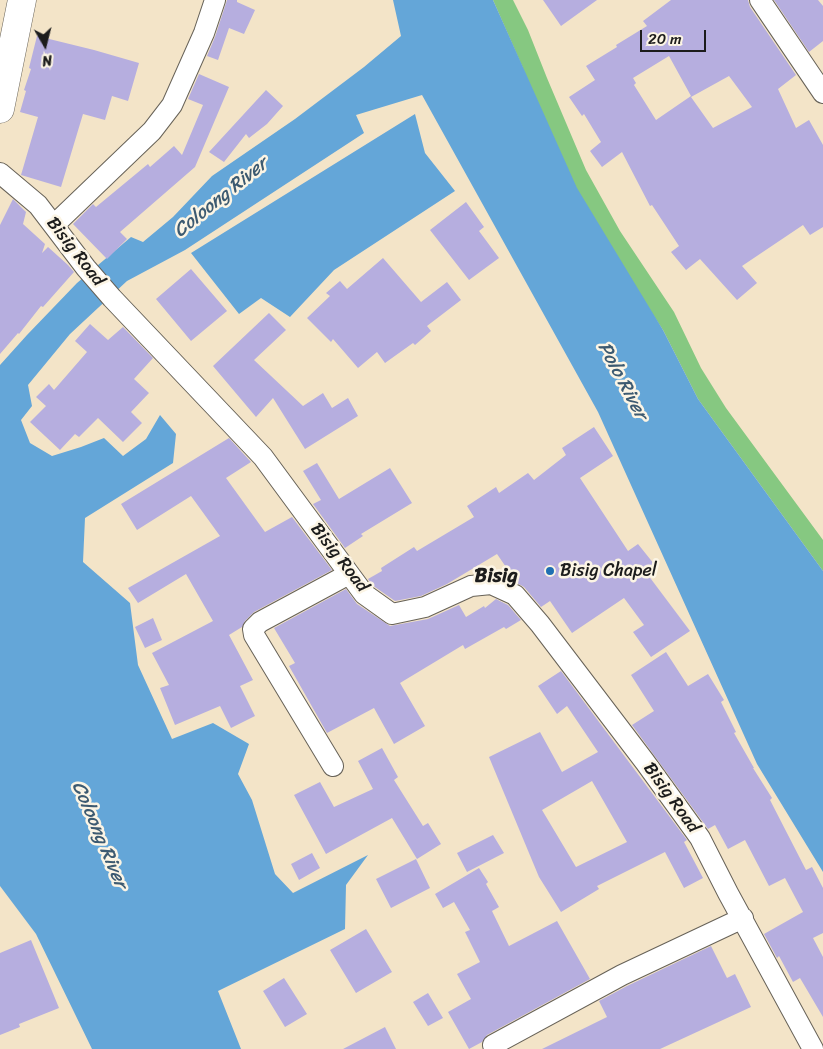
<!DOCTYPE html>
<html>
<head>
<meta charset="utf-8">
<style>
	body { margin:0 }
	#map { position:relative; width:823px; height:1049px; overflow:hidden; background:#f3e4c8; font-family:Sriracha,sans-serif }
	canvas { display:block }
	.north { position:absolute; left:20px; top:20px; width:50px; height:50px; -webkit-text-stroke:4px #fcf5e5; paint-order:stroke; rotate:172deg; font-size:14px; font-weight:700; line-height:20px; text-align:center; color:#1c1c1c }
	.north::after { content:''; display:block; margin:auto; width:18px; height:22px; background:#1c1c1c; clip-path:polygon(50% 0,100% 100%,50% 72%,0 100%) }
	.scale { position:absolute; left:640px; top:30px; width:66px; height:22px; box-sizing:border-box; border:2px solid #1c1c1c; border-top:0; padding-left:6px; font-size:15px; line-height:18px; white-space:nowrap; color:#1c1c1c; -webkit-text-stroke:4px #fcf5e5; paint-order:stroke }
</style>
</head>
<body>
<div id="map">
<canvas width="823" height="1049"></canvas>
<div class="north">N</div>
<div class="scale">20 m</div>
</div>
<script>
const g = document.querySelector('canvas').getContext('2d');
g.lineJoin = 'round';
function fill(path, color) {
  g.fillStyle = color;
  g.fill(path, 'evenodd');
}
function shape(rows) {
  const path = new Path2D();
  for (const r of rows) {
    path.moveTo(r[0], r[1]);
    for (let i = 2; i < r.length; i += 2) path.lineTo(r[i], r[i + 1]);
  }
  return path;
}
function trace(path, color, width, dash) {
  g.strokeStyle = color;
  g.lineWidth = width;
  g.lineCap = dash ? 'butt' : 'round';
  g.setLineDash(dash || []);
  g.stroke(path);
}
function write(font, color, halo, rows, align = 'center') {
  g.font = font + ' Sriracha,sans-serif';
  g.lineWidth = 5;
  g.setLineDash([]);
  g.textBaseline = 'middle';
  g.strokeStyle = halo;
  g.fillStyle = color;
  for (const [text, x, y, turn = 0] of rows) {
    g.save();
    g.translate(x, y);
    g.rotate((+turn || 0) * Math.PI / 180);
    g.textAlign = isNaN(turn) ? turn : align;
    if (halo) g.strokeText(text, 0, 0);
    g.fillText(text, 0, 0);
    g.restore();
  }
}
fill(shape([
	[493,0,513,0,528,30,547,78,586,170,620,231,674,312,701,368,726,408,823,540,823,571,698,399,663,330,566,183,522,66]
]), '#86c881');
fill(shape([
	[393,0,493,0,577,188,663,330,698,399,823,571,823,872,757,764,598,412,422,95,356,115,364,133,185,250,127,281,70,334,28,385,32,406,21,420,30,443,52,456,81,447,104,438,123,456,146,439,160,415,176,434,173,463,85,518,83,562,130,603,138,665,172,739,213,723,249,744,238,774,252,800,275,874,293,893,368,855,346,885,345,929,218,991,241,1049,92,1049,36,934,0,886,0,365,27,335,77,283,131,237,143,242,173,217,212,176,295,119,364,67,401,36],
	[415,114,425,153,455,191,334,270,290,317,261,298,239,314,191,253]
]), '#64a6d8');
fill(shape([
	[227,0,237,0,237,2,255,10,244,34,229,28,218,60,207,56,215,37],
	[543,0,597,0,561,26],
	[671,0,748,0,750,7,796,75,778,89,796,128,809,120,823,145,823,227,810,235,803,225,742,266,757,283,737,300,700,259,686,270,671,252,679,246,652,205,650,206,622,152,602,167,590,151,601,142,584,114,582,116,569,97,595,80,586,66,617,47,616,45,647,26,643,21],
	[669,56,691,96,656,120,634,85,636,83,633,78],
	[729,76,752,107,713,128,691,97],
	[774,0,818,0,823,6,823,41,809,52],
	[37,36,94,50,139,63,128,101,112,96,105,120,83,114,61,187,21,175,38,117,20,112,26,91,24,90,31,69,29,68],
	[199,74,229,87,195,167,120,232,127,239,107,259,73,224,93,204,96,207,148,164,150,167,174,146,182,155,203,105,188,99],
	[266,90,283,106,267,124,249,138,246,134,224,162,209,152],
	[13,199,26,212,23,224,45,244,42,253,48,247,68,265,74,272,43,307,41,306,19,334,18,333,0,354,0,225],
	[466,202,484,227,479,231,499,258,469,280,430,230],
	[383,258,421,302,447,282,461,300,427,326,431,331,415,345,413,343,385,363,377,352,358,368,333,339,331,342,307,318,330,296,326,293,340,281,347,289],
	[191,269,227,311,191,341,156,299],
	[269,313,286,330,254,360,303,406,323,393,332,408,348,398,358,416,305,449,273,398,256,417,213,366],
	[90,324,108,340,123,327,153,358,134,379,149,393,131,412,142,423,123,442,98,418,79,437,75,434,60,450,30,422,46,406,36,397,49,384,54,390,87,352,75,341],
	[594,427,613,456,580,478,628,551,638,544,654,564,645,571,690,631,651,657,633,632,644,625,624,598,572,633,550,601,541,607,524,587,517,583,497,554,447,584,421,596,395,601,372,585,368,579,382,571,381,568,414,547,417,551,474,517,467,506,496,487,499,493,528,473,534,480,566,455,562,448],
	[229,438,251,462,226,478,265,532,292,517,332,570,254,612,245,621,242,627,229,635,253,680,240,686,255,716,231,728,220,706,175,725,160,688,169,685,152,653,213,621,186,574,138,603,128,588,220,536,191,496,137,530,121,504],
	[317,463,339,499,390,468,412,503,361,534,363,536,345,548,313,504,321,500,303,471],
	[346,589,357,604,390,626,428,619,459,605,466,617,484,606,485,608,496,599,508,605,521,620,506,629,504,627,465,649,463,645,400,683,425,726,394,744,374,708,327,733,289,666,295,663,274,628],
	[153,618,162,640,145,648,135,627],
	[666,652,688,686,708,674,724,700,721,702,736,732,734,733,754,768,753,768,772,798,770,800,806,870,812,867,823,888,823,933,813,938,823,957,823,1017,800,978,793,982,779,956,777,958,764,934,803,912,785,878,769,886,745,840,728,849,715,825,708,829,632,725,654,711,631,675],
	[561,671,687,840,684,842,703,878,684,888,665,852,597,886,599,889,561,912,539,877,489,757,540,732,562,772,598,752,567,706,557,714,538,686],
	[592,781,627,842,576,867,542,810],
	[382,748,398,777,394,780,423,826,428,823,441,844,417,859,392,818,326,854,294,795,320,782,334,807,373,789,358,761],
	[493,835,504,853,467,872,457,853],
	[312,853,320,868,299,880,291,864],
	[416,859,430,888,391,908,376,879],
	[479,868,488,882,486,884,499,907,492,911,509,946,557,921,590,979,487,1035,482,1042,469,1049,448,1012,471,999,457,974,480,962,465,932,470,930,454,902,443,908,435,894],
	[366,929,392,972,356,993,330,950],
	[31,940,59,1008,19,1024,20,1027,0,1035,0,953],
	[711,946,727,978,735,974,751,1007,660,1049,542,1049,607,1017,599,1001,627,986],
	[284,978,307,1014,285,1027,263,991],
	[428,993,443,1018,428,1026,413,1002],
	[385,1027,396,1049,343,1049]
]), '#b6aedf');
const minor = shape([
	[760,0,823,93],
	[0,173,38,205,86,268,112,298,263,457,364,594,392,614,425,607,471,586,491,584,515,595,540,624,645,762,700,838,728,893,813,1049],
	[54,225,152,131,172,105,204,33,215,0],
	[333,766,254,635,253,629,260,622,349,574],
	[493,1045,622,975,743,918]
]);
const secondary = shape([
	[0,109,22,0]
]);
trace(minor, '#676258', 22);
trace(secondary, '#676258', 29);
trace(minor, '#fff', 20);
trace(secondary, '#fff', 28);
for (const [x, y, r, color] of [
	[550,571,5,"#1f6fb2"]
]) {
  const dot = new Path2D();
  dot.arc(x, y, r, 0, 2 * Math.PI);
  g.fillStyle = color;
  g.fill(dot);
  trace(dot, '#fcf5e5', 2);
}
write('18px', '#1c1c1c', '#fcf5e5', [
	["Bisig Road",75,252,52],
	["Bisig Road",339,558,52],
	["Bisig Road",671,798,54]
]);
write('18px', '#1c1c1c', '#fcf5e5', [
	["Bisig Chapel",560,571]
], 'left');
write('italic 19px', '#3c5a71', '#fcf5e5', [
	["Coloong River",221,198,-39],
	["Polo River",622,381,62],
	["Coloong River",99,835,67]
]);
write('bold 20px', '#1c1c1c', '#fcf5e5', [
	["Bisig",496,577]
]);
</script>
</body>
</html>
